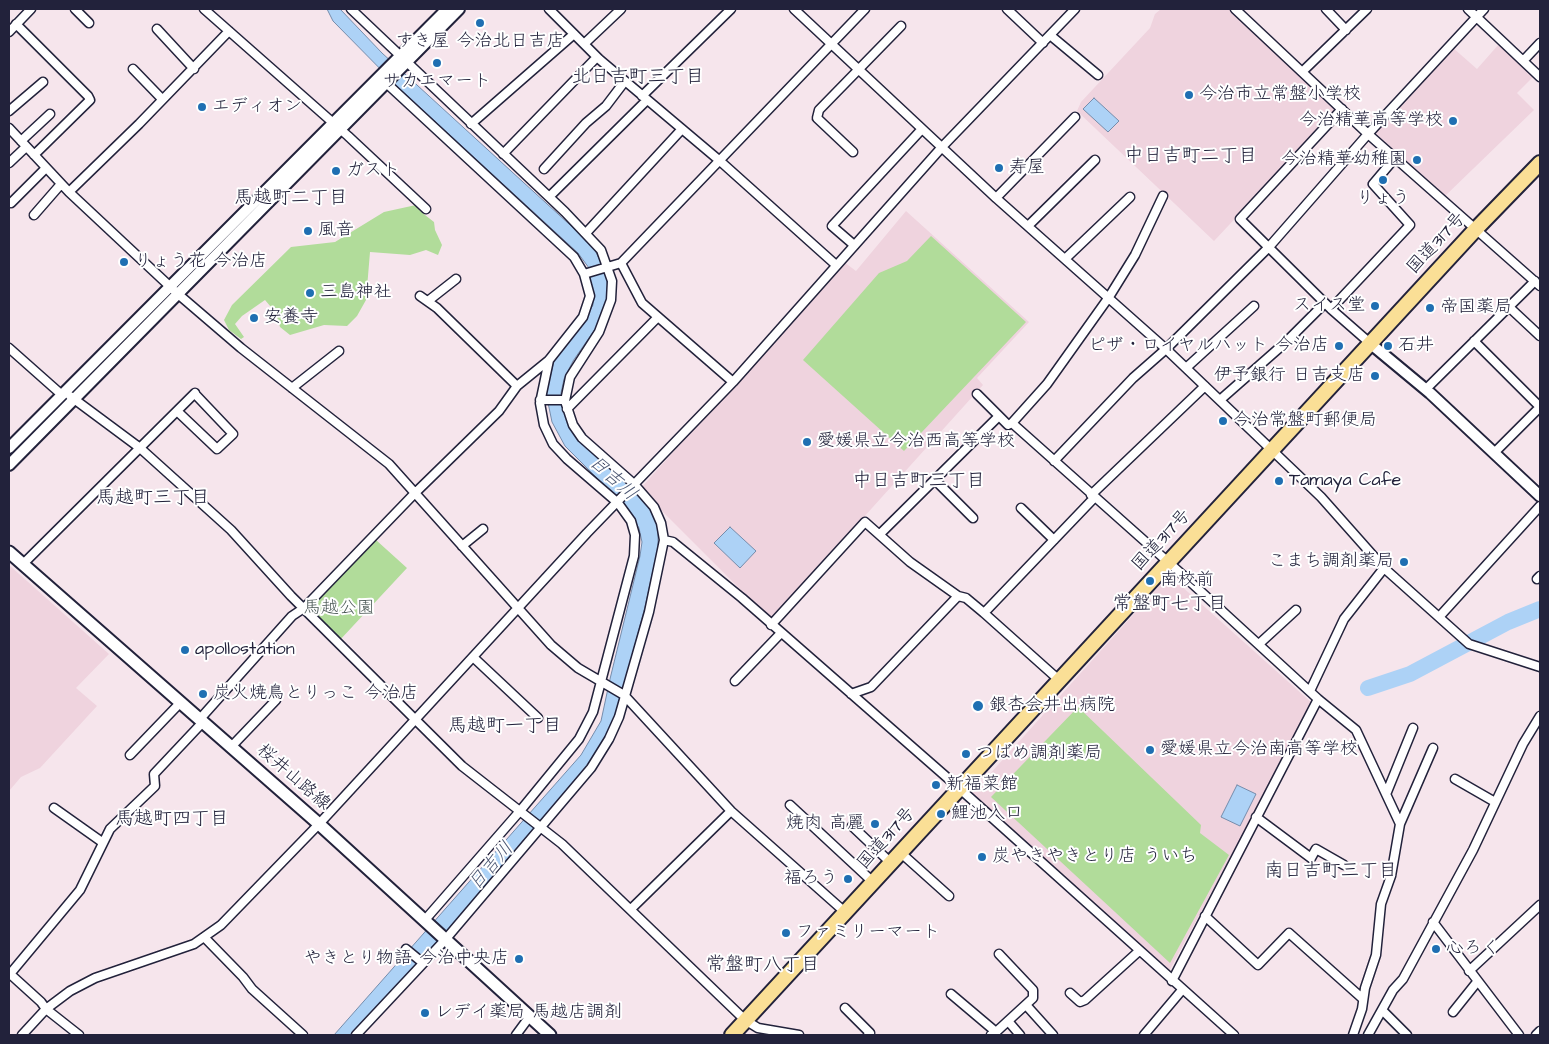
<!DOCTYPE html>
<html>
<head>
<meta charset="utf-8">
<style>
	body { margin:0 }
	#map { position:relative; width:1549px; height:1044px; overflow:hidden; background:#f6e5ec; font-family:"Architects Daughter",sans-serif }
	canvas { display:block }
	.frame { position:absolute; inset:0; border:10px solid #22223b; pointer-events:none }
</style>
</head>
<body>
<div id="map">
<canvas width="1549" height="1044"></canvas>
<div class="frame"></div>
</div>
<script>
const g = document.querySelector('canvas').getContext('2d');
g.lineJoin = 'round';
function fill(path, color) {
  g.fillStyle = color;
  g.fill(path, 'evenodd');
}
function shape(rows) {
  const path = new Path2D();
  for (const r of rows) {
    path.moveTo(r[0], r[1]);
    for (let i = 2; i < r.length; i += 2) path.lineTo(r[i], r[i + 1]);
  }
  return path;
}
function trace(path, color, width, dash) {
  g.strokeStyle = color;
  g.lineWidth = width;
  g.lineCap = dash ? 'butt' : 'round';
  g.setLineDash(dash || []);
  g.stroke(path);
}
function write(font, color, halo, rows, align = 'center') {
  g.font = font + ' "Architects Daughter","Klee One",sans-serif';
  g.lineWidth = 4;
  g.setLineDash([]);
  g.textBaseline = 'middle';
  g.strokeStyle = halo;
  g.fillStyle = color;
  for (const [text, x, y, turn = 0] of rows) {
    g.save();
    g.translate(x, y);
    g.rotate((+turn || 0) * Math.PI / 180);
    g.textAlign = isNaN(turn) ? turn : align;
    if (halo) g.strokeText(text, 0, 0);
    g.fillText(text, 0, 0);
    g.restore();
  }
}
fill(shape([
	[1161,9,1229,9,1337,110,1214,241,1077,111,1081,102,1150,28,1155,14],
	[1499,44,1533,77,1517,93,1534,110,1444,197,1374,132,1452,47,1477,69],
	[906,211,1029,322,977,378,983,385,974,395,771,620,640,489,844,262,856,271],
	[9,565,109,654,76,688,97,706,40,768,21,777,9,791],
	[1169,575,1313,704,1167,975,970,796]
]), '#efd3de');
fill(shape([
	[416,205,425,215,434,222,435,230,442,245,438,255,426,250,410,255,370,252,366,300,357,316,347,326,324,325,290,335,280,327,276,313,265,300,242,316,235,324,244,337,241,339,229,330,224,320,232,305,291,247,335,242,384,212],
	[931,236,1026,322,904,451,803,360,879,273,907,261],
	[376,540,407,568,339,641,309,608],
	[1078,707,1201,825,1200,833,1229,855,1170,963,991,797]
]), '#b1dc9a');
const water = shape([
	[327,9,340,9,382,53,593,246,606,273,608,289,606,308,600,322,573,361,564,379,561,393,564,412,577,438,627,482,627,486,639,493,651,507,657,520,658,535,658,548,645,607,615,719,592,761,451,927,350,1035,334,1035,581,755,601,721,610,679,640,556,642,542,639,528,618,495,613,494,565,446,552,422,546,393,554,361,583,322,593,305,589,268,578,253,401,90,333,21,327,9],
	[1094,98,1119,121,1108,132,1083,109,1094,98],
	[730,527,756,551,740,568,714,543,730,527],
	[1237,785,1256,794,1240,826,1221,817,1237,785]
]);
fill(water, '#add2f6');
trace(water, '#758cab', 1);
trace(shape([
	[1368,688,1410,674,1508,622,1540,609]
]), '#add2f6', 16);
const minor = shape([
	[75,9,89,23],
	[204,9,348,136,426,209],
	[351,9,565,212,601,250,612,281,611,300,599,332,570,377,565,401,573,425,582,438,634,484,654,507,661,523,664,540,673,542,742,598,959,788,1234,1035],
	[549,9,599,59,720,161,836,265],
	[794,9,996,198,1166,349,1321,497,1384,568,1469,644,1540,667],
	[1007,9,1043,43],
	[1235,9,1368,134,1540,286],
	[1326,9,1346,30],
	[1468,9,1540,77],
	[16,24,88,96,90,100,34,155],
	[157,29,194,69],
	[9,32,31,9],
	[1050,35,1098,75],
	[584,44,621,9],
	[1523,61,1540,43],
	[133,69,162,99],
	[1302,72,1367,9],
	[642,96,731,9],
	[1342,109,1240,219,1331,309,1371,344],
	[9,111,43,82],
	[471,124,574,34],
	[9,128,69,192,178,294,241,348,389,464,551,645,578,668,624,695,731,811,846,913],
	[21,141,50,114],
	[853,152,817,118,819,110,901,26],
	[503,154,597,57],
	[9,163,26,147],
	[544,169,586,123,606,106,625,81],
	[69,192,139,124,229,31],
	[549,197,647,100],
	[996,198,1075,117],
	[11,203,46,168],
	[34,215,61,184],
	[1028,226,1095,160],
	[586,233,682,129],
	[854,245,832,226,922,129],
	[1065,259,1130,197],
	[621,263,642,303,733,382],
	[584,274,621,263,865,9],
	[420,296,437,308,517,386],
	[428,301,456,279],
	[1509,307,1540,336],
	[1331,309,1410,225,1373,184,1395,158],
	[1474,341,1540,407],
	[9,348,62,395],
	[1186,368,1254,306],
	[292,388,339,351],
	[1426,389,1535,281],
	[70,396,140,448,231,530,291,596,462,766,562,844,745,1020,758,1028,799,1035],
	[540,400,565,400],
	[1220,400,1286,342,1325,303],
	[567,409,658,317],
	[177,411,217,449,233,434,195,394],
	[999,416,1008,425,1012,423,1185,577,1318,699,1356,730,1400,824,1391,876,1381,904,1376,955,1365,988,1362,1009,1353,1035],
	[1012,423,1047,384,1109,297,1135,255,1163,196],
	[1494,453,1540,407],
	[1054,461,1133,378,1166,349,1269,247,1368,134,1484,9],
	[935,480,973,518],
	[1091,495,1205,386],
	[1021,508,1054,540],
	[880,534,999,416,977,394],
	[462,546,483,529],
	[22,565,195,393],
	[1537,579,1540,576],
	[984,613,1094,498],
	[1440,616,1540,506],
	[771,625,865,522,910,562,958,596,966,598,984,613,1059,680],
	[1259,644,1296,610],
	[473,657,538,718],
	[735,681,781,633],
	[1310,691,1344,619,1384,568],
	[851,694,871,687,958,596],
	[199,720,292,616,304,608,415,493,499,411,517,386,549,360,583,317,590,296,584,274,574,257,383,80],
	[231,747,276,700],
	[130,755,180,703],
	[1455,779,1495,802],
	[1387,792,1413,728],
	[790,805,874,883],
	[54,808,102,842],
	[1256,817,1311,858,1316,849,1344,865],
	[1400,824,1433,748],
	[852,826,891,863],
	[901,853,949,896],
	[631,909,731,811],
	[1205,916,1258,965,1289,933,1363,999],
	[424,921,520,811,579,739,593,712,634,556,635,535,631,521,618,503,567,459,553,444,544,425,540,403,549,360],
	[1433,922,1519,1035],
	[204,937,243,977,252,989,303,1035],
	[406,949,423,963],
	[1469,971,1540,905],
	[9,973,41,1002,46,1009,79,1035],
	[10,974,80,890,110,829,155,786,154,774,202,723],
	[1172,981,1318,699],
	[1070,993,1080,1002,1085,1000,1139,951],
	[951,994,996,1032,991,1035],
	[1026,1005,1053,1035],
	[845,1008,870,1033,868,1035],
	[1382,1010,1407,1035],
	[1453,1012,1477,982],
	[1008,1021,1020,1035],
	[996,1032,1033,998,1033,990,999,954],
	[22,1035,46,1009,70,991,95,978,194,944,221,925,319,824,587,533,733,382,942,147,1075,9],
	[356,1035,445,940,591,768,609,739,619,717,649,612,664,540],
	[516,1035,530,1016],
	[1144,1035,1182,990],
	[1368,1035,1393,990,1403,979,1473,850,1523,744,1540,716],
	[1536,1035,1540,1031]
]);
const tertiary = shape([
	[1371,344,1430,393,1540,496],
	[9,448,447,9],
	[9,465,459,9]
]);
const secondary = shape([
	[9,552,319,824,550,1035]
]);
const trunk = shape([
	[732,1035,1475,230,1540,163]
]);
trace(minor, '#22223b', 11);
trace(tertiary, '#22223b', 14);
trace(secondary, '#22223b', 15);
trace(trunk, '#22223b', 18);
trace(minor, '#fff', 8);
trace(tertiary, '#fff', 10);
trace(secondary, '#fff', 11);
trace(trunk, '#fadf96', 14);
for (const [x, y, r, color] of [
	[480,23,5,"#1f6fb2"],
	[437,63,5,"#1f6fb2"],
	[1189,95,5,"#1f6fb2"],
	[202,107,5,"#1f6fb2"],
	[1453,121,5,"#1f6fb2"],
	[1417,160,5,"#1f6fb2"],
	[999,168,5,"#1f6fb2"],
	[336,171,5,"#1f6fb2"],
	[1383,180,5,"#1f6fb2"],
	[308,231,5,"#1f6fb2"],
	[124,262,5,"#1f6fb2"],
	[310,293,5,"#1f6fb2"],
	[1375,306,5,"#1f6fb2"],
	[1430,308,5,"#1f6fb2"],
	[254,318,5,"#1f6fb2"],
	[1339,346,5,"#1f6fb2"],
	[1388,346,5,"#1f6fb2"],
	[1375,376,5,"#1f6fb2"],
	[1223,421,5,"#1f6fb2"],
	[807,442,5,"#1f6fb2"],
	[1279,481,5,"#1f6fb2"],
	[1404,562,5,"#1f6fb2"],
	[1150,581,5,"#1f6fb2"],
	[185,650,5,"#1f6fb2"],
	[203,694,5,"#1f6fb2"],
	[978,706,6,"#1f6fb2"],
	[1150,750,5,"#1f6fb2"],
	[966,754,5,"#1f6fb2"],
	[936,785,5,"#1f6fb2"],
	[941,814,5,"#1f6fb2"],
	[875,824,5,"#1f6fb2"],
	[982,857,5,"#1f6fb2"],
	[848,879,5,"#1f6fb2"],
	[786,933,5,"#1f6fb2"],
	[1436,949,5,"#1f6fb2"],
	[519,959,5,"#1f6fb2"],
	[425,1013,5,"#1f6fb2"]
]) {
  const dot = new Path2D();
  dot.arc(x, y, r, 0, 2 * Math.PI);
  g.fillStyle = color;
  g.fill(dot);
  trace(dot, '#fff', 2);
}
write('18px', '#22223b', '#fff', [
	["すき屋 今治北日吉店",480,42,"center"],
	["サカエマート",437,82,"center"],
	["今治市立常盤小学校",1199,95],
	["エディオン",212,107],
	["今治精華高等学校",1443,121,"right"],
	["今治精華幼稚園",1407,160,"right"],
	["寿屋",1009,168],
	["ガスト",346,171],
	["りょう",1383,199,"center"],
	["風音",318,231],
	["りょう花 今治店",134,262],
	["三島神社",320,293],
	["スイス堂",1365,306,"right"],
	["帝国薬局",1440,308],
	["安養寺",264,318],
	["ピザ・ロイヤルハット 今治店",1329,346,"right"],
	["石井",1398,346],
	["伊予銀行 日吉支店",1365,376,"right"],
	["今治常盤町郵便局",1233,421],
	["愛媛県立今治西高等学校",817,442],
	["Tamaya Cafe",1289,481],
	["こまち調剤薬局",1394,562,"right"],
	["南校前",1160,581],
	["apollostation",195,650],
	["炭火焼鳥とりっこ 今治店",213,694],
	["銀杏会井出病院",989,706],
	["愛媛県立今治南高等学校",1160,750],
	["つばめ調剤薬局",976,754],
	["新福菜館",946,785],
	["鯉池入口",951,814],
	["焼肉 高麗",865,824,"right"],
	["炭やきやきとり店 ういち",992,857],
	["福ろう",838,879,"right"],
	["ファミリーマート",796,933],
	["心ろく",1446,949],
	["やきとり物語 今治中央店",509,959,"right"],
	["レデイ薬局 馬越店調剤",435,1013]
], 'left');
write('18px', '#22223b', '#fff', [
	["国道317号",1437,244,-47],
	["国道317号",1162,541,-47],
	["桜井山路線",293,778,41],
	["国道317号",887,839,-48]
]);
write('18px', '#4d5a58', '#fff', [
	["馬越公園",339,609]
]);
write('19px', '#22223b', '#fff', [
	["北日吉町三丁目",638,78],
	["中日吉町二丁目",1191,157],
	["馬越町二丁目",291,199],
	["中日吉町三丁目",919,482],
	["馬越町三丁目",153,499],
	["常盤町七丁目",1170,605],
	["馬越町一丁目",505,727],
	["馬越町四丁目",172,820],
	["南日吉町三丁目",1331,872],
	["常盤町八丁目",763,966]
]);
write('italic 19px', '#4c5773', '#fff', [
	["日吉川",612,479,42],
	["日吉川",492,867,-49]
]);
</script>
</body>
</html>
